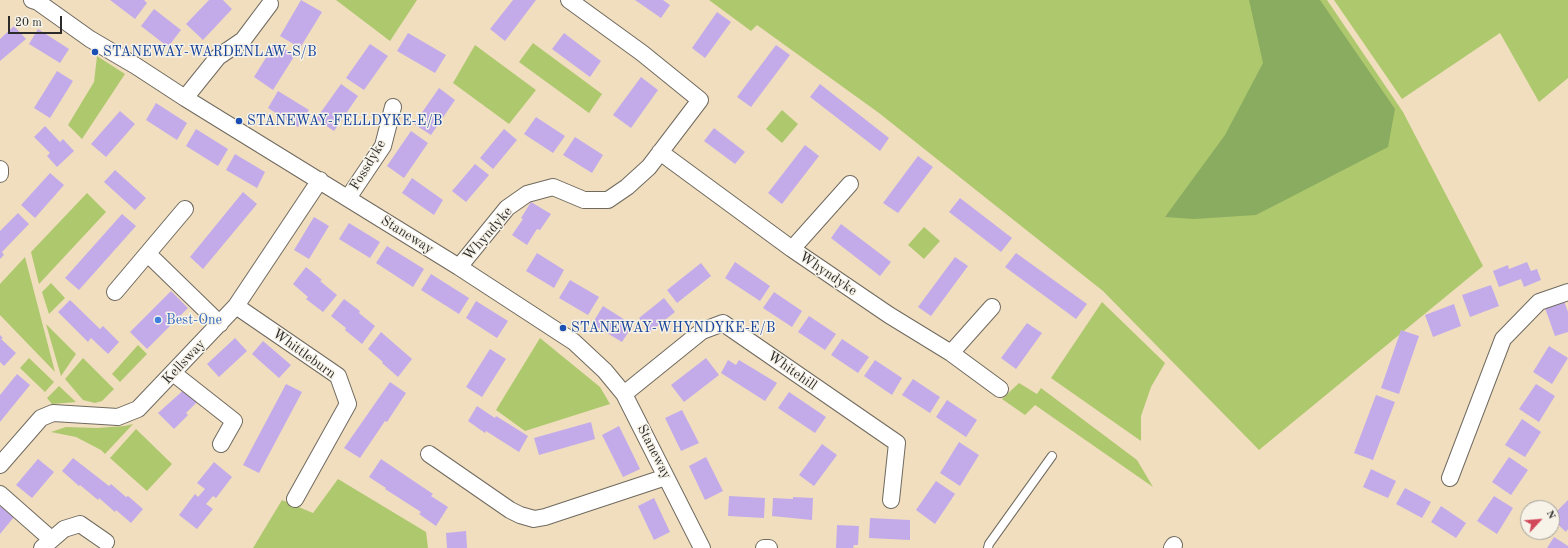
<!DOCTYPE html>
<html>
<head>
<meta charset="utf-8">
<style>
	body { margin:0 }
	#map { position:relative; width:1568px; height:548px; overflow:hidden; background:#f0debf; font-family:"Old Standard TT",serif }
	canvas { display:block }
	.north { position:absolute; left:1520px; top:500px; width:40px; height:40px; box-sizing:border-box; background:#f7f3e8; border:1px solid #a5a39c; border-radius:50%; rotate:64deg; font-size:11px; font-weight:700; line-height:16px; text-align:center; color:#2b2b2b }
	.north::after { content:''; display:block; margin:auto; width:14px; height:18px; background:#d1495b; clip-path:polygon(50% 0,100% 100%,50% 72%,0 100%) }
	.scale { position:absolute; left:8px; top:16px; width:54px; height:18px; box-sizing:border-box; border:2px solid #2b2b2b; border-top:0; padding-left:5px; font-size:12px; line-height:14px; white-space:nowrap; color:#2b2b2b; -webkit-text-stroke:3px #f7f3e8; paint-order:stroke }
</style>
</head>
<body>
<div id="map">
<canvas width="1568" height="548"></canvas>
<div class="north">N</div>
<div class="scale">20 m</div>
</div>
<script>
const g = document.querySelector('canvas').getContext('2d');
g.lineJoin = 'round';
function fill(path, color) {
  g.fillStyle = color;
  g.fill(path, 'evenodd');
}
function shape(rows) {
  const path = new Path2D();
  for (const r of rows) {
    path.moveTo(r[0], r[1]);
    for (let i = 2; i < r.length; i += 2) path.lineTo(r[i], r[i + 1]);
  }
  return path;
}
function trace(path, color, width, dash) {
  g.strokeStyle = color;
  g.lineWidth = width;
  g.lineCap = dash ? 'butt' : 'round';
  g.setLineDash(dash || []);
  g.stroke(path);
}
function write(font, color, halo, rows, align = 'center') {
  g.font = font + ' "Old Standard TT",serif';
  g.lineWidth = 3;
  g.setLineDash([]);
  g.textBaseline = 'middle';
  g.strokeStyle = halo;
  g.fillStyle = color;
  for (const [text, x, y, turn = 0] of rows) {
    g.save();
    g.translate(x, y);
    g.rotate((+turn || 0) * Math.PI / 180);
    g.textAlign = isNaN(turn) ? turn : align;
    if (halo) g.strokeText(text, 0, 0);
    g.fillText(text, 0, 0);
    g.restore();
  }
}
fill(shape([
	[336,0,417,0,390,41],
	[709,0,1327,0,1403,112,1483,266,1259,450,1103,291,879,113,757,25,751,31],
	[1334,0,1568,0,1568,78,1539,102,1500,33,1402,99],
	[533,43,602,94,589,113,519,62],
	[475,45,536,90,509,124,453,83],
	[97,56,125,74,82,139,68,125,94,82],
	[782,110,798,124,782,143,766,129],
	[87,193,106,212,39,284,31,252],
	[924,227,940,241,924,259,908,245],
	[25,257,55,372,0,315,0,284],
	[51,283,65,298,49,314,42,292],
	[1102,302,1165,363,1151,387,1141,416,1141,441,1051,378],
	[46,324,76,354,61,376],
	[540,338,600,387,610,404,525,431,496,410],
	[138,345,147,354,120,382,112,374],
	[29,358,54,382,45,392,20,368],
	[83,358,114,389,102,401,95,403,83,400,65,379],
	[1019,383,1037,394,1041,388,1137,460,1153,487,1035,405,1025,415,1002,399],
	[59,386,76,402,52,404,47,398],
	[133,424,105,454,101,450,76,437,51,432,66,427,97,428,125,426],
	[136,429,172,464,147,491,110,458],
	[338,479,426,532,428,548,253,548,282,500,313,513]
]), '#aec86d');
fill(shape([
	[1249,0,1320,0,1395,109,1388,147,1256,215,1194,219,1165,217,1225,135,1263,63]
]), '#8aac60');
fill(shape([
	[110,0,144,0,147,3,135,19],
	[209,0,223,0,232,9,203,40,186,24],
	[301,0,322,12,300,48,280,36],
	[513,0,536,0,505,41,490,29],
	[635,0,663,0,670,5,661,18],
	[154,9,181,30,168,47,141,26],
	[717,12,731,22,705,58,692,48],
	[14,26,26,39,0,61,0,39],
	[38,29,69,49,60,63,29,44],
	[408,33,446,55,435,73,397,51],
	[564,33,601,61,590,77,552,49],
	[275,43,295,55,273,90,254,77],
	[370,44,388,56,364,90,346,78],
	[776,45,790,55,751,107,737,97],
	[57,71,73,81,50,118,34,108],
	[641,77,658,90,631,128,613,115],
	[341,84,358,96,334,131,316,119],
	[820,84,889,138,880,151,810,97],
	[439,88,455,100,431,135,414,124],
	[278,91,309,110,298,127,268,108],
	[156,103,187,123,177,140,146,120],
	[120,111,135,124,106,157,91,144],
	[536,117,565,136,553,153,524,134],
	[45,126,60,142,63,139,74,151,57,167,47,156,50,153,34,137],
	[714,128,745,152,735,164,704,141],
	[196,129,228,149,218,166,186,146],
	[504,129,517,140,493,169,480,158],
	[411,131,428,143,404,178,387,166],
	[575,137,603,155,592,173,563,155],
	[805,145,819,156,782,204,768,193],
	[235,154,265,172,257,188,226,170],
	[918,156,933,167,898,213,883,203],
	[475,164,489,175,466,202,452,191],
	[115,170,146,198,135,210,104,182],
	[50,173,64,185,35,218,21,205],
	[412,178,443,200,434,215,402,193],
	[243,192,257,204,203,269,190,257],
	[960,198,1012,238,1001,252,949,212],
	[531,202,551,214,540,230,537,229,527,245,512,235,523,219,521,218],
	[18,213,29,224,2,252,4,255,0,259,0,231],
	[122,214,136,226,79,290,65,278],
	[314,217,329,226,309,259,294,250],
	[349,223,380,242,370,258,339,239],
	[841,224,891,262,880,276,831,238],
	[387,246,424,269,413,287,376,263],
	[537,253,564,270,554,288,526,271],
	[1016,253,1087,304,1076,319,1005,267],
	[955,257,968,266,931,316,918,307],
	[735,262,770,286,760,301,725,278],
	[1527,262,1531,271,1537,269,1541,280,1524,287,1521,279,1499,287,1493,271,1508,265,1509,269],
	[701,263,711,276,677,303,667,290],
	[306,267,322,280,320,281,337,295,323,312,306,299,308,297,293,284],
	[431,274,469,298,459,314,421,290],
	[570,280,599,297,588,315,559,298],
	[1491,285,1499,306,1470,317,1462,295],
	[171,291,188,308,147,349,130,332],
	[774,292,802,311,792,327,763,308],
	[664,298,675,312,650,332,639,318],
	[344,299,360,311,359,313,375,326,362,344,345,330,346,328,331,316],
	[70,300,100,329,103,326,119,342,108,354,91,338,88,342,58,312],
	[476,301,508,321,497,338,466,318],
	[1564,301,1568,312,1568,332,1555,336,1545,308],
	[1454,304,1461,326,1433,337,1425,315],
	[603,306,633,325,622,342,592,324],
	[809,316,836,334,825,350,798,332],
	[1027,323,1042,333,1016,369,1001,358],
	[1401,330,1419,336,1399,394,1381,388],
	[381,332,412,359,398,377,382,363,383,362,368,349],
	[0,335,3,338,1,339,16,353,4,366,0,362],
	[235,338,247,351,219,377,207,364],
	[842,339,869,357,858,373,831,355],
	[263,341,291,365,279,378,252,354],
	[1549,346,1568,358,1552,384,1533,372],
	[490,349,506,359,482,397,466,387],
	[706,358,719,375,684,402,671,385],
	[728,360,736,365,739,360,777,383,765,401,721,373],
	[875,360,902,378,892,395,864,376],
	[17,374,30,385,0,422,0,395],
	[913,379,940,397,930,413,902,395],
	[390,382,406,393,387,422,385,421,360,458,344,448],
	[286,384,302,392,259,473,243,465],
	[1536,384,1555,396,1539,422,1519,409],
	[187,387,199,400,186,413,188,415,174,429,158,413],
	[789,392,826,417,815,433,778,408],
	[1376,395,1395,402,1373,460,1354,453],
	[947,400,977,420,966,437,936,417],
	[477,406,495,418,496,416,528,436,519,452,486,431,485,433,468,421],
	[682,410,699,443,681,451,665,418],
	[1522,419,1541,432,1525,457,1505,445],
	[591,422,595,439,539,455,534,438],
	[619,426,640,469,623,477,602,435],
	[959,442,979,455,960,486,940,473],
	[822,444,837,455,814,486,799,475],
	[706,457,723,491,705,500,689,466],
	[1509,457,1528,470,1511,495,1492,482],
	[73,458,109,486,111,484,126,497,128,496,143,509,131,523,116,510,115,512,99,498,98,500,80,485,79,486,62,471],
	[38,459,54,472,32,498,16,485],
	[381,459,433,494,431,496,448,507,436,526,419,514,421,512,385,489,386,488,369,477],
	[214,462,232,477,216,498,213,496,206,504,213,509,197,529,179,515,195,494,198,497,205,489,197,483],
	[1371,469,1396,481,1388,498,1363,487],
	[936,481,955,494,935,524,916,510],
	[1405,488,1431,502,1422,518,1396,504],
	[729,496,765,498,764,518,728,516],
	[1494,496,1513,508,1497,534,1477,521],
	[793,497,813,498,812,520,772,516,773,498,793,499],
	[654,498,670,532,654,540,638,506],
	[1568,500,1568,529,1566,532,1552,519,1552,516],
	[0,506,14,517,0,534],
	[1441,506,1466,523,1456,538,1431,522],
	[870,518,910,520,910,540,869,538],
	[837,525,859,526,858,545,854,545,853,548,836,548],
	[466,531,467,548,447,548,446,533],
	[1554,537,1568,546,1568,548,1547,548]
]), '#c3abea');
const service = shape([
	[988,548,989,544,1052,456]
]);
const minor = shape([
	[32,0,38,2,90,39,136,66,185,98,459,267,574,342,605,371,624,394,702,548],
	[185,98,218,57,243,40,270,4],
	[660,152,792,249,889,315,951,353,1000,389],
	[0,169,0,174],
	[348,198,383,146,393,107],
	[792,249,850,184],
	[148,254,220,324],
	[459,267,507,208,527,194,553,187,584,200,608,200,627,187,649,167,700,100,642,53,569,0],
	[115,292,185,209],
	[236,306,338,376,348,404,295,499],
	[951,353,992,307],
	[173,373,234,421,221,444],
	[624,394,702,331,723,323,897,443,891,500],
	[429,454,510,510,520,515,534,519,545,517,666,477],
	[0,465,41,418,53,413,118,417,138,409,236,306,320,180],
	[1450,478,1503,339,1539,302,1568,292],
	[0,494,51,539],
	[42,548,64,529,80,524,106,542],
	[764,548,769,548],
	[1172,548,1174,545]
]);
trace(service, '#706a5f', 10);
trace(minor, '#706a5f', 18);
trace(service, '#fff', 8);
trace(minor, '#fff', 16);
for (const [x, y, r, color] of [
	[95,52,4,"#1a4fb4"],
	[239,121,4,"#1a4fb4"],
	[158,320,4,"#3f7fe0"],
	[563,328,4,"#1a4fb4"]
]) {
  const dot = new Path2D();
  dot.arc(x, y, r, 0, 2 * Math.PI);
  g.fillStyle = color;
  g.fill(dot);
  trace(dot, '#f7f3e8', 1.5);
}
write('14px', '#164399', '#f7f3e8', [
	["STANEWAY-WARDENLAW-S/B",103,52],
	["STANEWAY-FELLDYKE-E/B",247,121],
	["STANEWAY-WHYNDYKE-E/B",571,328]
], 'left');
write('14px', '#2b2b2b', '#f7f3e8', [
	["Fossdyke",368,165,-59],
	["Whyndyke",488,234,-49],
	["Staneway",407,235,32],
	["Whyndyke",828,274,34],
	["Whittleburn",304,354,36],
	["Kellsway",184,362,-47],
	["Whitehill",792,371,35],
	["Staneway",654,452,63]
]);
write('14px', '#366cbe', '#f7f3e8', [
	["Best-One",166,320]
], 'left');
</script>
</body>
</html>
